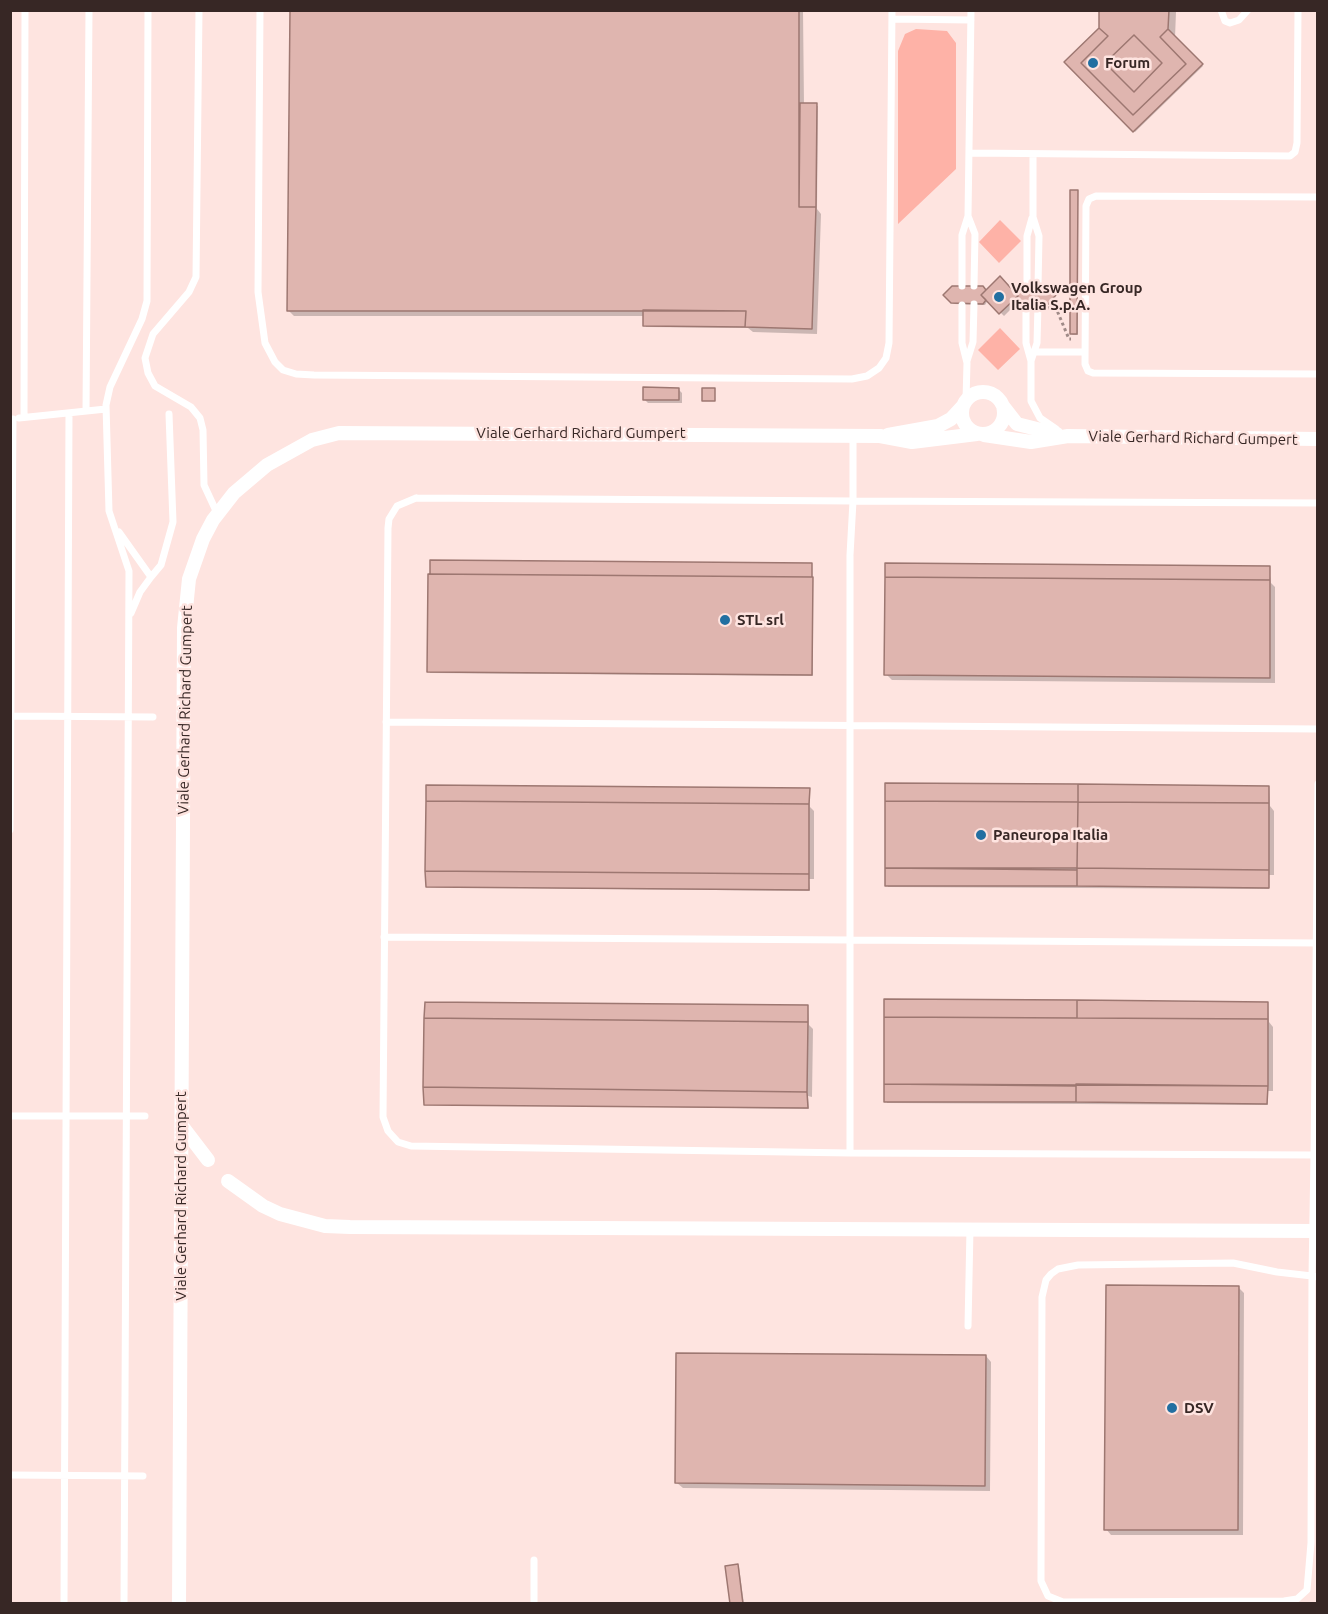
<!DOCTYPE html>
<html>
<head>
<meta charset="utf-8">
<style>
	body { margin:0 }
	#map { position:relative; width:1328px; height:1614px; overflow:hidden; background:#fee4e0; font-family:Ubuntu,sans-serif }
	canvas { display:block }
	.frame { position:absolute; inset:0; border:12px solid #372725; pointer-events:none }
</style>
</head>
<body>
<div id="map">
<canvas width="1328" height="1614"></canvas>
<div class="frame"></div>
</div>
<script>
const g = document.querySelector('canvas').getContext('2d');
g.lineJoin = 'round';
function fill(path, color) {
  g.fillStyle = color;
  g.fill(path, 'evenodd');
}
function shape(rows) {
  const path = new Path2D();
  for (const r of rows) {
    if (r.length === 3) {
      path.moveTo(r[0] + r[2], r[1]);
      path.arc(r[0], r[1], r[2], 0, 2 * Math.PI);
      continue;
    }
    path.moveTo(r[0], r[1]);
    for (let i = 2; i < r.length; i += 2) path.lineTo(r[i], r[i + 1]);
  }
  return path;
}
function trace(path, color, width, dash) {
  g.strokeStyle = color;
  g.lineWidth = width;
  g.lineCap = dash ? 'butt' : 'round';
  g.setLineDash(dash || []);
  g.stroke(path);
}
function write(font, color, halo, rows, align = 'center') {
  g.font = font + ' Ubuntu,sans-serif';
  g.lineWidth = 5;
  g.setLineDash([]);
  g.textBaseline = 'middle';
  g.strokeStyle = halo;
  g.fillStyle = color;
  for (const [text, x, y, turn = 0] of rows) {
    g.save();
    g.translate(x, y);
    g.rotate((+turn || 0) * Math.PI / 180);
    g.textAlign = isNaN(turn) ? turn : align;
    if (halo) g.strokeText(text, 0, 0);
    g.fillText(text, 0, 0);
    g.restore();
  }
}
fill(shape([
	[916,29,947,31,956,43,956,169,898,224,898,51,905,34],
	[1000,220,1021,241,999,263,979,242],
	[1000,328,1020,349,998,370,978,350]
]), '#feb2a7');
fill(shape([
	[291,10,803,10,804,105,818,106,817,209,821,214,817,334,753,332,748,328,646,327,644,316,294,316,288,310],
	[1072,10,1211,10,1176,12,1175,38,1203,66,1135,132,1066,62,1100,29,1101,12],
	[1077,192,1078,335,1073,335,1071,334],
	[1020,288,1047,289,1056,298,1049,305,1017,303,1004,316,988,300,985,305,954,304,945,295,1013,292],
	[678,389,682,393,682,403,648,403,645,400],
	[431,562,812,564,813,676,430,673],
	[1269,568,1271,583,1275,587,1275,683,892,680,886,674],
	[887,785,1269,787,1270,806,1274,811,1274,875,1269,875,1269,889,888,887],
	[809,789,810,807,814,811,814,879,809,879,810,891,427,887],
	[885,1001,1268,1003,1269,1022,1273,1027,1273,1091,1268,1091,1268,1105,887,1103],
	[808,1007,809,1025,813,1029,812,1097,808,1096,809,1109,425,1104],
	[1239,1288,1244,1293,1243,1535,1111,1535,1106,1529],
	[986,1356,991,1362,990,1491,683,1488,677,1483],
	[737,1566,739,1567,744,1604,731,1604]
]), '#0003');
const building = shape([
	[290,10,799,10,799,207,816,207,812,329,745,327,746,311,287,311,290,10],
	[1099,10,1169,10,1168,29,1160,37,1186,64,1133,115,1081,63,1108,36,1099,28,1099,10],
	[1134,35,1162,63,1134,92,1105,63,1134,35],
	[1099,28,1108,36,1081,63,1133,115,1186,64,1160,37,1168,29,1203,64,1133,132,1064,62,1099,28],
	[1134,35,1162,63,1134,92,1105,63,1134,35],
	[800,103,817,103,816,207,799,207,800,103],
	[1070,190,1078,190,1077,334,1070,334,1070,190],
	[1000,276,1018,296,999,314,981,295,1000,276],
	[952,286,983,286,986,290,981,295,986,300,983,304,951,303,943,295,952,286],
	[1016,287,1047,287,1056,295,1048,304,1016,304,1013,301,1018,296,1013,290,1016,287],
	[643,310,746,311,745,327,643,326,643,310],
	[643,387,679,388,679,400,643,400,643,387],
	[702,388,715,388,715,401,702,401,702,388],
	[430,560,812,563,812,577,430,574,430,560],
	[885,563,1270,566,1270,580,885,577,885,563],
	[428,574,813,577,812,675,427,672,428,574],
	[885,577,1270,580,1270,678,884,675,885,577],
	[885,783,1078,784,1078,802,885,801,885,783],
	[1078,784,1269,786,1269,803,1078,802,1078,784],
	[426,785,810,788,809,804,426,801,426,785],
	[426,801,809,804,809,874,425,871,426,801],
	[885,801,1078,802,1077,868,885,868,885,801],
	[1078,802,1269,803,1269,870,1077,868,1078,802],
	[885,868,1077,870,1077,886,885,886,885,868],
	[1077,868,1269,870,1269,888,1077,886,1077,868],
	[425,871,809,874,809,890,426,887,425,871],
	[884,999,1077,1000,1077,1018,884,1017,884,999],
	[1077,1000,1268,1002,1268,1019,1077,1018,1077,1000],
	[425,1002,808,1005,808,1022,424,1018,425,1002],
	[884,1017,1268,1019,1268,1086,884,1084,884,1017],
	[424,1018,808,1022,807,1092,423,1087,424,1018],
	[884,1084,1076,1086,1076,1102,884,1102,884,1084],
	[1076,1084,1268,1086,1267,1104,1076,1102,1076,1084],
	[423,1087,807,1092,808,1108,424,1105,423,1087],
	[1106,1285,1239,1286,1238,1530,1104,1530,1106,1285],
	[676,1353,986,1355,985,1486,675,1483,676,1353],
	[738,1564,743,1604,730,1604,725,1566,738,1564]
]);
fill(building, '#dfb5af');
trace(building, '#9d7771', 1.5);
trace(shape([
	[1048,308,1056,308,1069,339,1071,339]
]), '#9f8a87', 3, [3, 3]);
trace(shape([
	[199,10,196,277,189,292,153,334,145,358,148,373,155,386,191,407,200,418,203,430,204,485,217,513],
	[260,10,258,292,265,343,275,362,283,370,296,374,314,375,852,379,867,376,879,368,886,358,889,343,892,10],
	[971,10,968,216,975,234,974,286],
	[1221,10,1225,21,1230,23,1239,20,1248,10],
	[892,19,971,20],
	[970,153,1290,156,1295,152,1297,143,1298,10],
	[1033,154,1033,217,1039,236,1038,287],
	[1318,197,1096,196,1089,199,1086,206,1085,364,1088,371,1093,373,1318,374],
	[962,286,962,235,968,216],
	[1027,287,1027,236,1032,218],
	[1026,304,1026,343,1031,361,1031,401,1040,418,1056,429],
	[962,305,962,343,967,363,966,400],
	[1034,352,1085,352],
	[967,361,973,342,974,304],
	[1031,361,1037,343,1038,305],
	[86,411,89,10],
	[24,417,25,10],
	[19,418,106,409],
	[853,436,853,501,1318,503],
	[416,498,853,501,850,555,850,1153,411,1146,398,1142,388,1131,383,1117,388,528,389,519,397,506,416,498],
	[119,532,151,577,140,592,131,613],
	[151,577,161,565,173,522,169,414],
	[10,716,153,717],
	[386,722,1318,729],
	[10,830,13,419],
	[384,937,1318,943],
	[10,1116,145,1116],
	[850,1153,1314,1155,1318,784],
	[1318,1155,1314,1155,1312,1276,1311,1543,1307,1590,1297,1599,1284,1601,1063,1602,1048,1596,1041,1581,1041,1570,1042,1297,1046,1280,1051,1274,1058,1269,1078,1265,1233,1263,1277,1272,1312,1276,1318,1277],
	[968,1326,970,1229],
	[10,1475,143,1476],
	[64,1604,69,413],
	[124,1604,129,571,109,511,106,405,110,387,142,319,147,301,148,10],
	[534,1604,534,1560]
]), '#fff', 7);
trace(shape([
	[983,413,21],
	[1003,406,1017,424,1057,434],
	[888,435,938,426,951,419,963,406],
	[984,435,1031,442,1068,436,1318,439],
	[182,1126,208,1160],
	[228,1181,263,1206,280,1214,325,1226,350,1227,1318,1231],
	[179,1604,184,628,189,579,203,539,213,520,234,493,267,465,312,440,339,433,880,436,912,442,977,434]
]), '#fff', 14);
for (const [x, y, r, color] of [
	[1093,63,6,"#226fa1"],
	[999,297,6,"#226fa1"],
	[725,620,6,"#226fa1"],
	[981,835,6,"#226fa1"],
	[1172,1408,6,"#226fa1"]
]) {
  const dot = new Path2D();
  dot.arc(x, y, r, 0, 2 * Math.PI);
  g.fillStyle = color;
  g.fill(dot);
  trace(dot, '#fee4e0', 2);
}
write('bold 15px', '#372725', '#fee4e0', [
	["Forum",1105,63],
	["Volkswagen Group",1011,288],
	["Italia S.p.A.",1011,305],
	["STL srl",737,620],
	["Paneuropa Italia",993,835],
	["DSV",1184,1408]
], 'left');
write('15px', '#372725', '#fee4e0', [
	["Viale Gerhard Richard Gumpert",581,433],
	["Viale Gerhard Richard Gumpert",1193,438,1],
	["Viale Gerhard Richard Gumpert",185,710,-89],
	["Viale Gerhard Richard Gumpert",181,1196,-90]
]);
</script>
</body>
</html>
